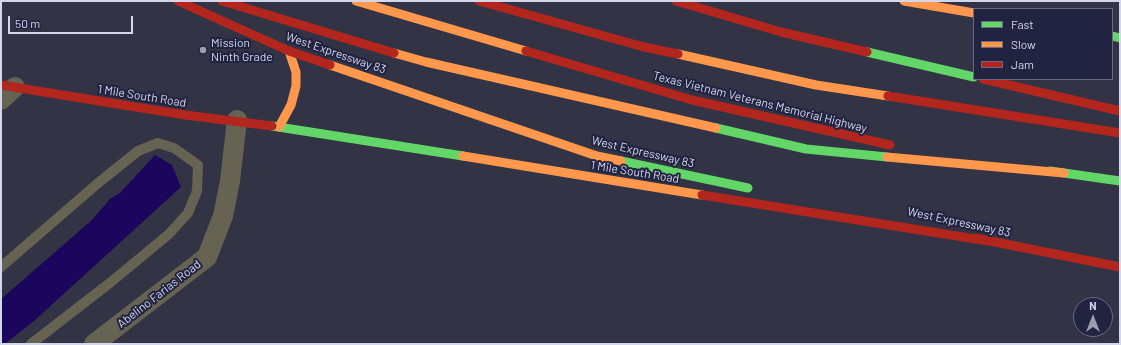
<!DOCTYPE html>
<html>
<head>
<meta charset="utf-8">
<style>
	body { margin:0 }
	#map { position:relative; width:1121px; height:345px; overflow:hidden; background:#323344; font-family:Barlow,sans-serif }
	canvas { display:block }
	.frame { position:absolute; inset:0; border:2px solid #d4d7ec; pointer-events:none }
	.legend { position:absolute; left:973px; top:8px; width:140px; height:72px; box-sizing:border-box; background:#212341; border:1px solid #696b85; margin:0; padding:5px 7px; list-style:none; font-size:12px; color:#d4d7ec }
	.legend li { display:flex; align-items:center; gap:8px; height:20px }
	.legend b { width:20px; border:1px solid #696b85 }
	.north { position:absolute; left:1073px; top:297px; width:40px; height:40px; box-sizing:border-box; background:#212341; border:1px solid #696b85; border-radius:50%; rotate:0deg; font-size:11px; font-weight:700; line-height:16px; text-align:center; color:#d4d7ec }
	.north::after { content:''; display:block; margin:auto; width:14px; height:18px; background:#9b9eb1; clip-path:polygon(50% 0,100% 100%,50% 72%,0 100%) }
	.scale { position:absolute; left:8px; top:16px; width:125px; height:18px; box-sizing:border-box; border:2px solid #d4d7ec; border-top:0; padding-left:5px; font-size:12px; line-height:14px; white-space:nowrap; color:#d4d7ec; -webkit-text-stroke:3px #212341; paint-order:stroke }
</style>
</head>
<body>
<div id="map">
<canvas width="1121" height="345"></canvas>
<div class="frame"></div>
<ul class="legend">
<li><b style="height:5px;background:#63d668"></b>Fast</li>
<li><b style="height:5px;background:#ff974d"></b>Slow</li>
<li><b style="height:5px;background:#b3261e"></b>Jam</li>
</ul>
<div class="north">N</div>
<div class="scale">50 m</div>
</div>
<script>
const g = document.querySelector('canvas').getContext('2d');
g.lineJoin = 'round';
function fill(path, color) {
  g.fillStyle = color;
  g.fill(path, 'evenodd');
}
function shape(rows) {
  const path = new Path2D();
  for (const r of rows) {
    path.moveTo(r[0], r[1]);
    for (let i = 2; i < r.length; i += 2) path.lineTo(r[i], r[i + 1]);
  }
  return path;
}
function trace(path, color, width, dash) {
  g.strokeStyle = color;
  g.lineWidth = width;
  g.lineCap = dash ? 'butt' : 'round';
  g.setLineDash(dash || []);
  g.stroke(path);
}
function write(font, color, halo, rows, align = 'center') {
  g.font = font + ' Barlow,sans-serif';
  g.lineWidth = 4;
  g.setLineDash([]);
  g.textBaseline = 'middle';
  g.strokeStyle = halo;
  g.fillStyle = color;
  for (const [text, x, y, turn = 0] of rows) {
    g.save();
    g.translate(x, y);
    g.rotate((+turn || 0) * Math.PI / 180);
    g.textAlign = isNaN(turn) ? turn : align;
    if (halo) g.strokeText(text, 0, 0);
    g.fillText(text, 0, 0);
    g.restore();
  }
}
fill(shape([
	[155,155,172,165,181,187,35,320,5,344,1,344,1,299,92,220,111,198,120,193]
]), '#1c055d');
trace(shape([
	[1,267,97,184,138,151,158,143,174,148,198,165,197,191,188,213,169,234,111,282,31,344]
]), '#676352', 10);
trace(shape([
	[1,100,15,87],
	[94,344,207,257,223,216,230,181,237,120]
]), '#676352', 20);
trace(shape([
	[1112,36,1120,38],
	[867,52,974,77],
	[272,126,463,156],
	[716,128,806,149,887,157],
	[621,161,748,188],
	[1050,171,1120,181]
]), '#63d668', 9);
trace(shape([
	[356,1,526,51],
	[904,1,974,13],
	[394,53,426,62,716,128],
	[678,54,816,85,888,96],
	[330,65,597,156,621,161],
	[279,127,291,105,296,86,296,72,289,51],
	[463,156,702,195],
	[887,157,1064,173]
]), '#ff974d', 9);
trace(shape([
	[178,1,289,51,330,65],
	[222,1,394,53],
	[479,1,644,47,678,54],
	[676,1,781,32,867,52],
	[526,51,692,100,890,145],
	[983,79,1120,111],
	[1,85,185,115,272,126],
	[888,96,1120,133],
	[702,195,988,241],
	[975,238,1120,267]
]), '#b3261e', 9);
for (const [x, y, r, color] of [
	[203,50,4,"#9b9eb1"]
]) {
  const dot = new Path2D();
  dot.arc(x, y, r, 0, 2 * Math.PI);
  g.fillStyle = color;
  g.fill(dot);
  trace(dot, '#212341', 1.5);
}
write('12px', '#d4d7ec', '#212341', [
	["Mission",211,43],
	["Ninth Grade",211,57]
], 'left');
write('12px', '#d4d7ec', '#212341', [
	["West Expressway 83",336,53,19],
	["1 Mile South Road",142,96,9],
	["Texas Vietnam Veterans Memorial Highway",760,102,14],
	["West Expressway 83",643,152,13],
	["1 Mile South Road",635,172,9],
	["West Expressway 83",959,222,12],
	["Abelino Farias Road",159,294,-38]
]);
</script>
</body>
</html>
